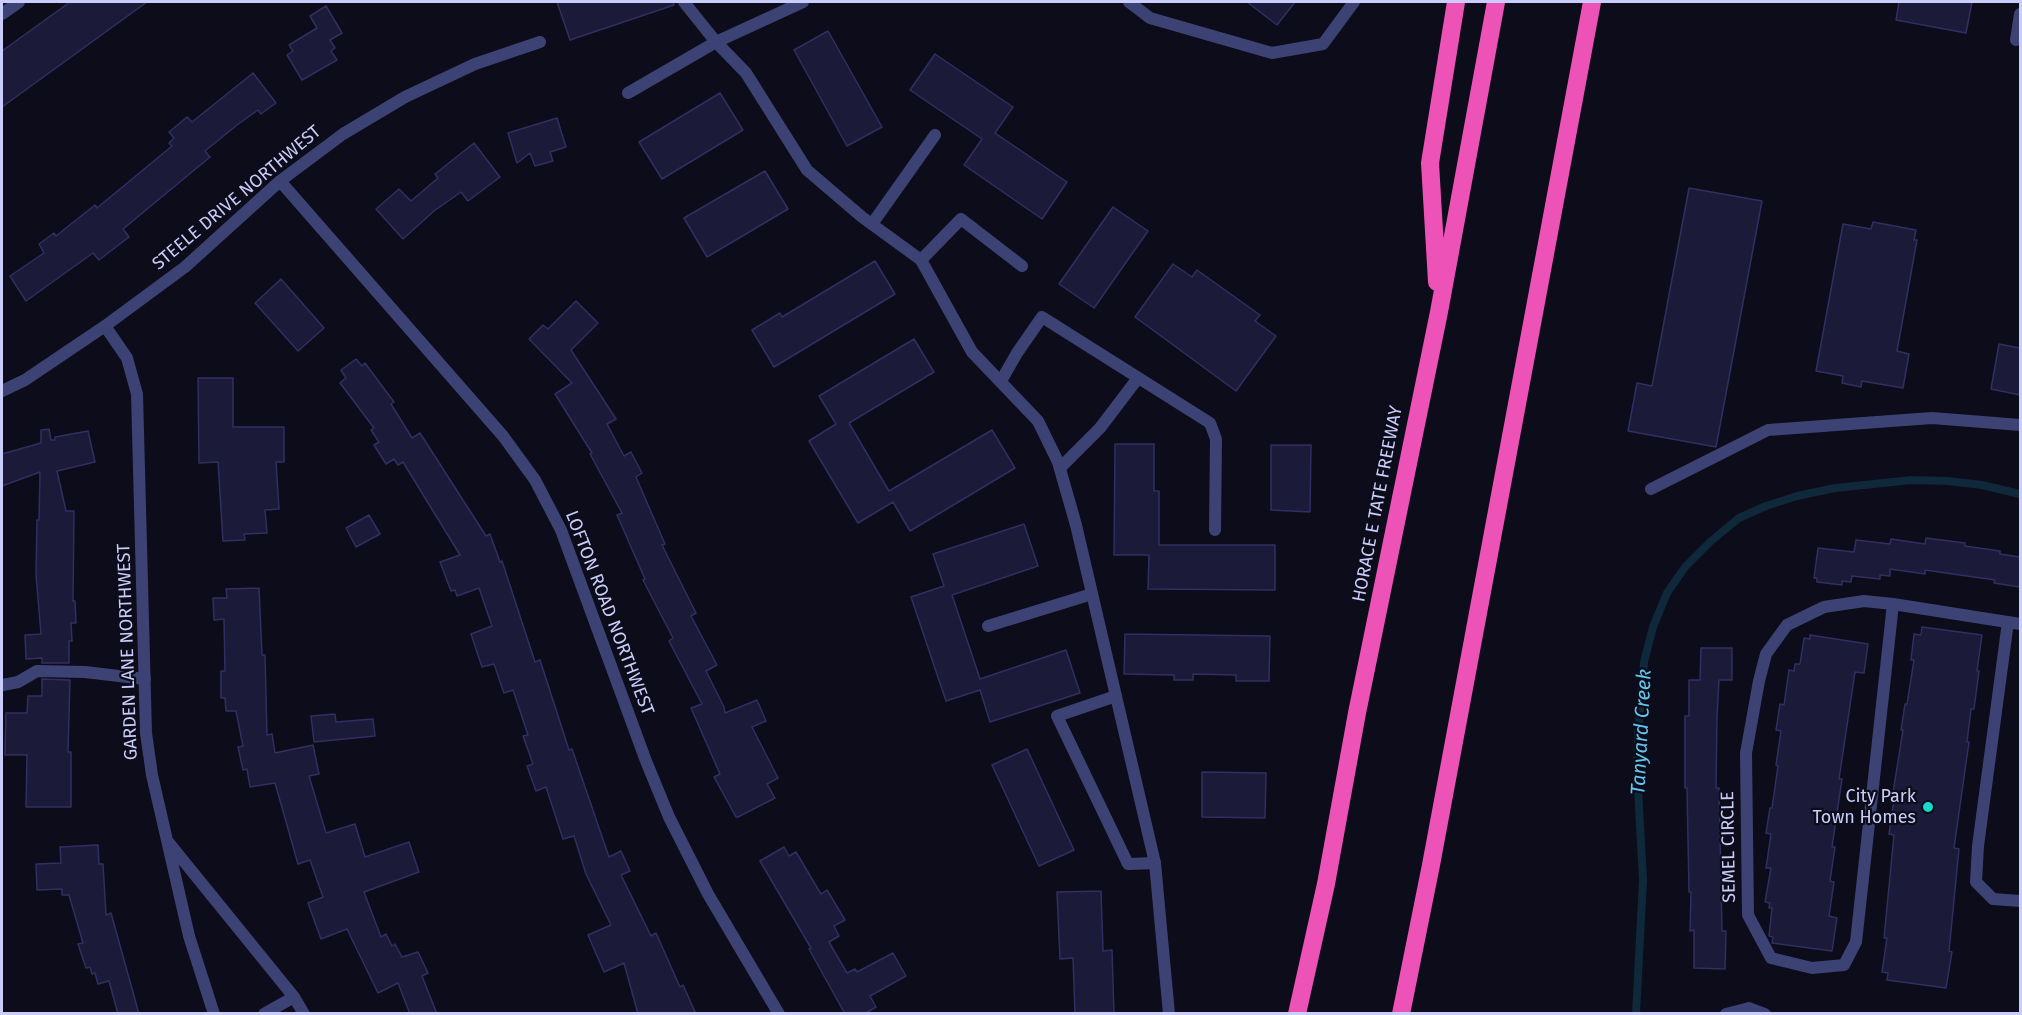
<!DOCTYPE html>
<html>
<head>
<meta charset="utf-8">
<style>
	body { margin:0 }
	#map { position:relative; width:2022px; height:1015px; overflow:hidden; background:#0c0c1a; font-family:"Fira Sans",sans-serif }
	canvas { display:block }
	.frame { position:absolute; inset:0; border:3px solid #cacdfa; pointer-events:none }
</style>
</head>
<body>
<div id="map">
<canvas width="2022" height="1015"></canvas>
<div class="frame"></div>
</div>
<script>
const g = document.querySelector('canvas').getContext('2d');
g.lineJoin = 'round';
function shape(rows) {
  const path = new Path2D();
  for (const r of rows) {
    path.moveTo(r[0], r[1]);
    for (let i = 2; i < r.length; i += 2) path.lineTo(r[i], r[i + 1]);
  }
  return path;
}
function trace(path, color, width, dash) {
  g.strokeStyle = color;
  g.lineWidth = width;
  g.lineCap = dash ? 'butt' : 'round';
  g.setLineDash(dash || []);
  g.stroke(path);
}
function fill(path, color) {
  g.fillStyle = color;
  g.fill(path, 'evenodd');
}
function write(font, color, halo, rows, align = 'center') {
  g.font = font + ' "Fira Sans",sans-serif';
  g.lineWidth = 4.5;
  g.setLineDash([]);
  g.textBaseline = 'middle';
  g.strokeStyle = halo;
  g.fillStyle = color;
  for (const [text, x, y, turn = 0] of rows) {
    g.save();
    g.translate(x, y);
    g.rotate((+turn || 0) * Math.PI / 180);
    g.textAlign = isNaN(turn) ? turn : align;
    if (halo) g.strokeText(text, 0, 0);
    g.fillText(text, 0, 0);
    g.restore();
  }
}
trace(shape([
	[1636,1014,1643,880,1637,771,1638,735,1644,662,1653,627,1667,593,1685,567,1711,541,1739,518,1766,506,1797,496,1835,488,1912,480,1948,481,1982,485,2020,494]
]), '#0f283a', 8);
const building = shape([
	[70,2,147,2,2,107,2,51,70,2],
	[557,2,673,2,674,5,570,40,557,2],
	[1247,2,1295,2,1277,25,1247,2],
	[1899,2,1972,2,1966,33,1896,20,1899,2],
	[326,6,342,33,330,40,335,48,331,51,337,60,302,80,287,55,293,51,289,45,317,28,310,16,326,6],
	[828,31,882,127,847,146,794,50,828,31],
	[935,54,1013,107,995,133,1067,182,1042,219,964,165,982,139,910,90,935,54],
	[253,73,276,103,261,114,258,110,237,125,205,151,210,157,123,229,129,237,99,260,93,253,26,301,10,276,44,253,39,244,54,233,56,236,95,205,97,208,172,146,169,143,174,138,169,132,187,117,192,122,253,73],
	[720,93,743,130,662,179,639,142,720,93],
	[557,118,566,147,550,152,553,161,535,166,530,153,517,163,508,133,557,118],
	[474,143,500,177,468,201,461,192,434,211,403,239,376,209,399,189,411,201,438,178,435,174,474,143],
	[765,171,788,209,707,257,684,218,765,171],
	[1689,188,1762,201,1716,447,1628,431,1637,383,1652,386,1689,188],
	[1113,207,1148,231,1094,308,1059,284,1113,207],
	[1873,222,1916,230,1914,240,1917,240,1897,351,1909,354,1903,388,1862,381,1861,387,1842,383,1843,376,1816,371,1843,224,1871,229,1873,222],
	[875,261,895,294,774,367,752,330,780,313,782,317,875,261],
	[1173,264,1192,277,1197,270,1260,315,1255,321,1276,336,1236,391,1135,317,1173,264],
	[281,279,324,328,298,351,255,303,281,279],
	[576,301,598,323,571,350,616,419,607,424,624,456,631,452,642,473,636,477,665,544,662,545,696,613,691,616,717,665,706,671,724,707,725,713,757,700,766,721,752,727,778,778,767,784,775,798,738,817,736,817,714,777,720,774,691,708,702,704,669,641,673,638,643,580,645,579,617,515,622,513,590,454,592,453,555,394,572,383,529,339,543,325,548,329,576,301],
	[914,339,934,372,849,423,889,491,992,430,1015,468,910,531,893,502,858,523,809,441,836,424,819,396,914,339],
	[1999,344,2020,348,2020,395,1991,389,1999,344],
	[356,359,362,366,365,363,394,402,391,404,412,438,420,433,486,536,490,534,500,562,502,561,535,662,540,660,569,750,572,749,609,857,621,851,630,871,621,875,651,936,656,933,680,987,683,985,696,1014,638,1014,624,963,604,972,588,935,611,925,586,874,574,836,563,839,546,787,536,791,527,766,533,764,523,736,528,735,513,690,504,693,494,664,482,667,471,634,492,626,479,588,457,596,455,590,451,591,440,562,460,555,403,462,398,465,394,459,386,464,374,445,379,442,371,430,374,428,340,383,346,378,341,370,356,359],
	[198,378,233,378,233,427,284,427,284,462,276,462,279,509,265,510,267,533,244,534,245,540,223,541,218,462,199,463,198,378],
	[49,429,51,440,55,440,55,437,88,431,95,462,57,471,66,511,74,511,73,601,75,601,76,623,71,623,72,641,69,641,69,663,42,663,42,658,26,659,25,635,41,634,36,574,37,520,39,520,40,472,2,486,2,454,41,443,41,430,49,429],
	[1115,444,1154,444,1154,491,1159,491,1159,545,1275,545,1275,590,1148,589,1149,555,1114,555,1115,444],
	[1271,445,1311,445,1310,512,1271,510,1271,445],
	[369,515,380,534,356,547,346,528,369,515],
	[1024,524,1038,566,952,595,980,679,1066,650,1080,693,990,722,980,690,946,701,911,597,944,586,933,554,1024,524],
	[1926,538,1965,543,1965,546,2000,551,2000,554,2020,557,2020,587,1994,583,1995,580,1925,570,1925,574,1890,569,1890,576,1880,575,1880,579,1852,576,1851,582,1842,581,1842,585,1817,582,1817,578,1814,578,1818,548,1854,552,1856,540,1890,544,1891,539,1925,544,1926,538],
	[259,588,262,655,265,655,267,735,272,734,275,753,313,745,319,774,309,776,326,833,355,824,365,857,409,842,419,872,364,892,381,937,386,934,392,946,395,944,402,957,418,952,428,973,422,976,437,1014,410,1014,398,983,378,993,347,929,321,939,308,903,323,897,310,860,298,864,275,783,250,787,247,769,243,770,238,747,243,746,236,711,226,711,225,698,221,698,221,671,225,671,224,619,214,620,213,598,227,598,226,589,259,588],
	[1922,627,1982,635,1977,671,1979,671,1974,709,1971,709,1967,742,1969,742,1954,848,1959,849,1949,951,1952,952,1946,988,1887,980,1888,973,1882,972,1887,938,1884,938,1894,835,1889,834,1894,799,1892,799,1903,730,1901,730,1905,704,1907,704,1914,660,1911,660,1914,634,1921,635,1922,627],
	[1125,634,1270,636,1269,681,1236,681,1236,675,1193,674,1193,680,1174,680,1174,675,1124,674,1125,634],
	[1810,635,1868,644,1864,673,1855,672,1839,779,1842,779,1832,847,1835,847,1830,881,1834,882,1829,916,1837,918,1832,951,1772,943,1773,937,1769,936,1772,908,1769,908,1770,903,1765,902,1771,868,1766,868,1771,834,1766,833,1770,808,1772,808,1778,766,1776,765,1781,731,1776,730,1780,704,1784,705,1789,670,1794,671,1795,664,1800,664,1804,638,1810,639,1810,635],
	[1701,648,1732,648,1732,680,1719,680,1717,717,1716,788,1719,788,1722,931,1726,931,1725,969,1694,968,1694,930,1690,931,1691,892,1689,892,1687,788,1685,788,1685,716,1689,716,1689,680,1700,680,1701,648],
	[42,679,70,680,68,752,71,752,71,807,26,807,27,755,5,755,6,713,27,713,28,696,42,696,42,679],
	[335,714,336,722,373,719,375,736,314,742,311,716,335,714],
	[1027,749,1074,850,1039,866,992,765,1027,749],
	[1202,772,1266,773,1265,818,1202,817,1202,772],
	[98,845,99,864,103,864,106,915,111,913,139,1014,118,1014,109,981,98,984,95,973,92,974,90,967,86,968,78,944,83,943,69,895,62,895,62,889,37,890,36,864,61,863,60,847,98,845],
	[784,847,789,856,796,852,821,894,827,890,845,920,834,926,839,936,829,942,847,973,855,969,857,972,893,953,906,976,870,996,876,1007,864,1014,845,1014,809,949,811,948,760,861,784,847],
	[1101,891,1103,951,1112,950,1114,1014,1075,1014,1073,958,1060,959,1057,892,1101,891]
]);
fill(building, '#1b1a38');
trace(building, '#302f62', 1.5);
trace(shape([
	[1129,2,1150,18,1272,53,1323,44,1354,2],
	[2016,40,2020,14],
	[628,93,716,42,803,2],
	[872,224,935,135],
	[921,260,961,219,1022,266],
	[1001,381,1017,353,1042,317,1210,423,1216,439,1215,530],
	[1060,468,1100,428,1138,378],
	[988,626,1092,594],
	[3,685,18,682,37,671,85,672,145,679],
	[1116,696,1057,716,1128,864,1155,863]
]), '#3c4374', 12);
trace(shape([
	[684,2,716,42,746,73,807,170,862,217,921,260,972,352,1038,421,1058,462,1076,525,1155,863,1169,1014],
	[2,14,19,2],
	[280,181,503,436,535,480,561,530,646,761,669,817,708,894,779,1014],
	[105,326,127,358,137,394,146,733,152,775,189,936,214,1014],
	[2,391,25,380,105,326,185,267,280,181,343,134,405,97,475,64,540,42],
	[1651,489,1768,430,1932,418,2020,425],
	[1893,604,1856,942,1844,965,1812,968,1771,958,1748,915,1746,753,1759,681,1766,654,1787,625,1824,607,1864,601,1893,604,2020,624],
	[2008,622,1978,846,1976,882,1993,899,2020,901],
	[169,843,294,997,304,1014],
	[264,1014,294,997],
	[1726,1014,1749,1008,1765,1014]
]), '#3c4374', 12);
trace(shape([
	[1437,282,1430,163,1456,2],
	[1297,1014,1326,884,1357,713,1439,312,1496,2],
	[1401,1014,1431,865,1592,2]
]), '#ed52b7', 18);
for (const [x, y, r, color] of [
	[1928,807,6,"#17d9cb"]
]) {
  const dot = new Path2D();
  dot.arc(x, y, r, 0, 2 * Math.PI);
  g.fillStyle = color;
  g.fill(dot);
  trace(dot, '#0c0c1a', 2);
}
write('18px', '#cacdfa', '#0c0c1a', [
	["STEELE DRIVE NORTHWEST",237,198,-40],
	["HORACE E TATE FREEWAY",1378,504,-79],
	["LOFTON ROAD NORTHWEST",609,613,69],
	["GARDEN LANE NORTHWEST",128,652,-92],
	["SEMEL CIRCLE",1729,847,-91]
]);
write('18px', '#cacdfa', '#0c0c1a', [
	["City Park",1916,797],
	["Town Homes",1916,818]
], 'right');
write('italic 20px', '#63c6ef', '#0c0c1a', [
	["Tanyard Creek",1642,732,-87]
]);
</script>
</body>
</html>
